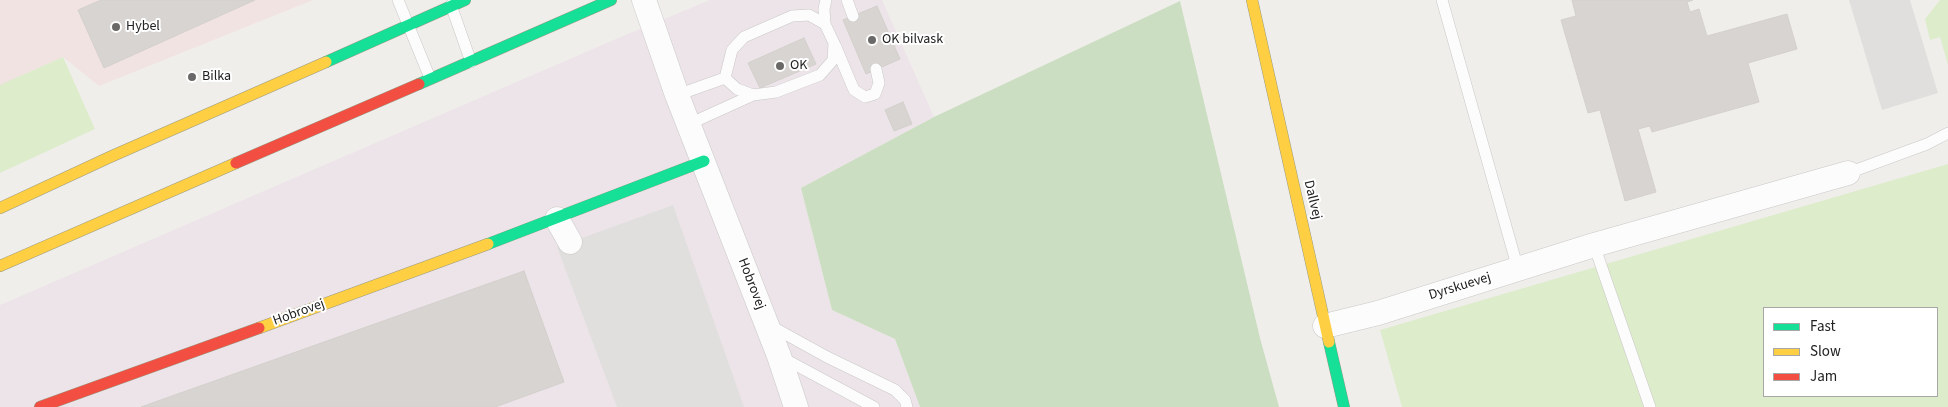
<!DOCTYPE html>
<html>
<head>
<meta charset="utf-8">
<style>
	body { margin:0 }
	#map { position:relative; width:1948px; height:407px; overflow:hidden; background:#f0eeeb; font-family:"Source Sans 3",sans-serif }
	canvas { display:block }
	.legend { position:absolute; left:1763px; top:307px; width:175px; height:90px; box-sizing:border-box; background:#fff; border:1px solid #a7a7a7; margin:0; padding:6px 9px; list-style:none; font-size:15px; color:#222 }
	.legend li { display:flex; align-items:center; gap:10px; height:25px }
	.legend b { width:25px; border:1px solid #a7a7a7 }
</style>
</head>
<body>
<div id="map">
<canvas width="1948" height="407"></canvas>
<ul class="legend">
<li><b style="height:6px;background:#16e098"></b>Fast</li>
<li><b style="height:6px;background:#ffcf43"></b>Slow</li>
<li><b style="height:6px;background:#f24e42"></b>Jam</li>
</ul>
</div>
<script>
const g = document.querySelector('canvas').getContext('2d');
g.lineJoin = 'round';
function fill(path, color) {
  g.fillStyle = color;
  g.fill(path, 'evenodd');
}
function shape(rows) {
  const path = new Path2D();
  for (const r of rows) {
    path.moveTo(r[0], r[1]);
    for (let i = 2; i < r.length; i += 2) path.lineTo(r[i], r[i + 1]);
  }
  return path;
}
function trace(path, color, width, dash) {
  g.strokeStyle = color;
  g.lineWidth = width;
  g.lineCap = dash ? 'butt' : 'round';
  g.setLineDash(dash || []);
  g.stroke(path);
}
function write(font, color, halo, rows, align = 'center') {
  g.font = font + ' "Source Sans 3",sans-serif';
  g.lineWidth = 4;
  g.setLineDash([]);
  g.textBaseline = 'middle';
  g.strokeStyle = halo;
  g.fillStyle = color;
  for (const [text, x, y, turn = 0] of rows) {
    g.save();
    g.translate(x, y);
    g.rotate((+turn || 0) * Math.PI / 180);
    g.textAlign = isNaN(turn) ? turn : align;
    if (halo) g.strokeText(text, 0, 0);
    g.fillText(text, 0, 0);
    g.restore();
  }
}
fill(shape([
	[0,0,313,0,99,86,63,57,0,86]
]), '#f1e3e1');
fill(shape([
	[710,0,882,0,934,117,801,188,832,310,895,339,920,407,0,407,0,305,623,36]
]), '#ede4e9');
fill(shape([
	[1940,0,1948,0,1948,65,1940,37,1930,40,1925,19],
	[63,57,95,129,0,173,0,85],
	[1948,164,1948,407,1402,407,1380,330],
	[1764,308,1937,308,1937,396,1764,396]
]), '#ddeccb');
fill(shape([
	[1180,1,1260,338,1279,407,920,407,895,339,832,310,801,188,934,117]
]), '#cbdec1');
fill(shape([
	[1849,0,1910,0,1938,93,1882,110],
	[673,205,744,407,617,407,557,247]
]), '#e0dfde');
const building = shape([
	[101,0,255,0,104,68,78,10,101,0],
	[1572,0,1693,0,1687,2,1690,12,1699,9,1707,36,1787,14,1797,49,1748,63,1759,102,1652,132,1650,126,1638,129,1656,192,1625,201,1600,110,1588,113,1561,20,1576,16,1572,0],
	[877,6,900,59,866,74,843,20,877,6],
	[804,38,816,64,760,88,748,63,804,38],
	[903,102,912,124,894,131,885,110,903,102],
	[524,271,564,382,495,407,141,407,524,271]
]);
fill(building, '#d7d4d2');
trace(building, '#d3d0cc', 1);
const lane = shape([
	[398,0,430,78],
	[847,0,853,16],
	[1442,0,1518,269],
	[451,5,471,62],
	[825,24,824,9,826,0],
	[835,45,854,90,865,97,875,94,879,83,876,69],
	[725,78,737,89,753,95],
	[677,95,725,78,732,50,744,37,792,16,809,15,825,24,834,43,833,60,820,75,776,92,753,95,689,124],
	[1848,173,1927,144,1948,133],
	[1594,245,1650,407],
	[769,325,827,357,895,390,905,400,907,407],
	[781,357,874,407]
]);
const street = shape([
	[644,0,677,95,779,356,796,407],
	[557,219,570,242],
	[1325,326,1378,313,1594,245,1848,173]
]);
const fast = shape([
	[326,62,465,0],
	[419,84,611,0],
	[488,244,704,161],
	[1329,342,1344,407]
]);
const slow = shape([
	[1252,0,1329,342],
	[0,208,110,157,326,62],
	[0,266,236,163],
	[259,328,488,244]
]);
const jam = shape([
	[236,163,419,84],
	[40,407,259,328]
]);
trace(lane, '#c9c8c7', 12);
trace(street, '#c9c8c7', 25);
trace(fast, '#999a82', 12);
trace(slow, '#999a82', 12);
trace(jam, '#999a82', 12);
trace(lane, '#fdfcfc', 11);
trace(street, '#fdfcfc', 24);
trace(fast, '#16e098', 11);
trace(slow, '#ffcf43', 11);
trace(jam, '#f24e42', 11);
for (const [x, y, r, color] of [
	[116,27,5,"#6a6968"],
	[872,40,5,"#6a6968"],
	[780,66,5,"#6a6968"],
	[192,77,5,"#6a6968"]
]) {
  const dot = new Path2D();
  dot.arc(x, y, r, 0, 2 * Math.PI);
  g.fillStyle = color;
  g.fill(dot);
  trace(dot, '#fff', 2);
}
write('14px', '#222', '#fff', [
	["Hybel",126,27],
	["OK bilvask",882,40],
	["OK",790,66],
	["Bilka",202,77]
], 'left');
write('14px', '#222', '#fff', [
	["Dallvej",1312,200,77],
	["Hobrovej",751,284,69],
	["Dyrskuevej",1460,287,-17],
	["Hobrovej",299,313,-20]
]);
</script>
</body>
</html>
